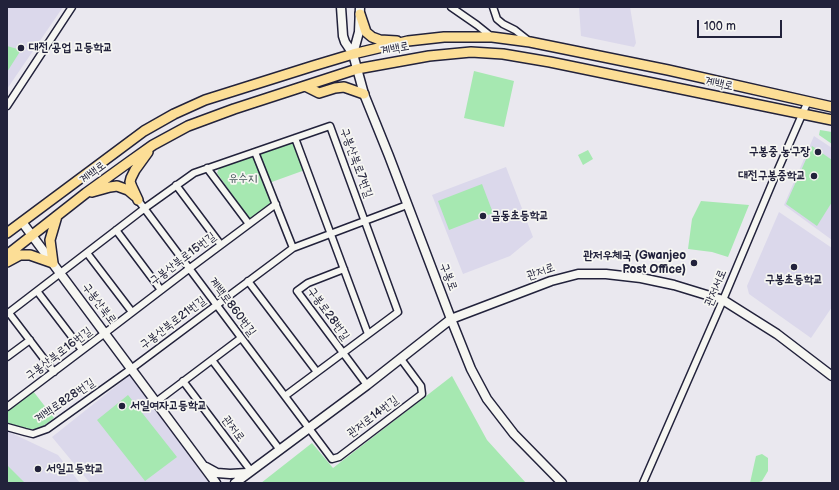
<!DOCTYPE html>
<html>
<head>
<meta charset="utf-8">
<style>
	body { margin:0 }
	#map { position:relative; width:839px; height:490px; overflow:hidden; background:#eae8ef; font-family:"Balsamiq Sans",sans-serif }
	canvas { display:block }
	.frame { position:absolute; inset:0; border:8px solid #22223b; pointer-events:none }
	.scale { position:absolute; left:697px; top:20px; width:85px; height:18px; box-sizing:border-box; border:2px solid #22223b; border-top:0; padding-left:5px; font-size:12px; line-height:14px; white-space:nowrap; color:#22223b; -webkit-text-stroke:3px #f6f6f2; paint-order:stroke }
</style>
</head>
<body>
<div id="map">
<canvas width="839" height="490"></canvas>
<div class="frame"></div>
<div class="scale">100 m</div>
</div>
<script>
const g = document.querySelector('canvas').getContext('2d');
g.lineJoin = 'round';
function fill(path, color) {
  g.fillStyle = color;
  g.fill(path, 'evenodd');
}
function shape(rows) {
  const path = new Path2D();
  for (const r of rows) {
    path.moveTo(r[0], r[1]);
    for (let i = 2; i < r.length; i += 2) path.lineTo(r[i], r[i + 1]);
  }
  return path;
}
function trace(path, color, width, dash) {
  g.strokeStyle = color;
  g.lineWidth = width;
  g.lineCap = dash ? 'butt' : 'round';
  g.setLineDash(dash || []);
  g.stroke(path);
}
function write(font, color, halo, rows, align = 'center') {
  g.font = font + ' "Balsamiq Sans","Poor Story",sans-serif';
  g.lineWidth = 3.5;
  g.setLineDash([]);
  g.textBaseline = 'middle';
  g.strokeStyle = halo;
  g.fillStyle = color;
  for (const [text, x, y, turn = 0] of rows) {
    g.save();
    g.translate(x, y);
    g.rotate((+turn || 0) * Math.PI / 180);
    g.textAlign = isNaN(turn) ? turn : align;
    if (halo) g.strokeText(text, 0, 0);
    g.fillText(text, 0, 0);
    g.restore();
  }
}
fill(shape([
	[7,7,63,7,7,89],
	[579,7,630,7,636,43,634,47,581,36],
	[814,136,832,148,832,240,784,205],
	[506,167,533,237,510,256,463,274,432,195],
	[779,212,832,248,832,307,811,338,749,294,747,286],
	[130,375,209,483,90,483,52,437],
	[7,431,58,455,80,483,7,483]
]), '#dbd8eb');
fill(shape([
	[7,46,21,50,7,72],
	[474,71,514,81,504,127,464,118],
	[820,130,832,132,832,144,819,135],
	[293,140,305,170,269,183,258,154],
	[812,146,832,160,832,202,817,226,786,204],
	[588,150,593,159,583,165,578,155],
	[252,157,255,158,272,206,249,219,217,173,219,168],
	[482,184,493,213,449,230,438,201],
	[701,201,749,205,728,257,712,252,688,249,692,219],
	[452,376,487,440,515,471,526,483,261,483,312,443,333,468],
	[33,391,54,418,42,427,36,429,29,429,7,423,7,410],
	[128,395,177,457,145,481,97,420],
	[762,454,768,458,768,471,762,481,756,483,750,483,756,456],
	[7,465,25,483,7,483]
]), '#a6e8b1');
const street = shape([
	[451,7,477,25,492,37],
	[493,7,497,19,503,24,515,30,529,41],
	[7,106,72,7],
	[295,138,368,334],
	[255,152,293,248],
	[207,168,249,224],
	[176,185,221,245],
	[138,200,332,459,339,457,422,394,421,386,401,359],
	[116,230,161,290],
	[87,253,132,312],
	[344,269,308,283,297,291,367,385],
	[248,281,317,372],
	[37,291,82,350],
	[9,313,54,372],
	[7,314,145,208,194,173,330,126,398,312,285,396],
	[7,357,30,340],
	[212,360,280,450],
	[183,381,251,471],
	[156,402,241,338],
	[7,407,105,333,190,268,276,204],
	[7,427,25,432,33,434,47,429,131,369,293,248,407,205],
	[643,483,723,300,773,181,808,101]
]);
const secondary = shape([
	[341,7,343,36,345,42,353,54,364,94,389,156,451,319,471,369,487,399,514,434,562,483],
	[353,54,359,32,360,7],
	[22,222,216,483],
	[206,467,217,473,230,474,247,473],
	[235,483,367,385,451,319,551,281,578,274,606,274,641,278,674,285,723,300,777,334,832,376]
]);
const primary = shape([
	[360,14,366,32,372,37,380,40,397,41],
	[305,86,319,93,335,88,344,87,364,94],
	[92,192,110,187,117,186,128,190,135,196],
	[138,200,132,187,130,182,131,178,135,170,148,152],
	[7,233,144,131,174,114,205,100,313,66,353,54,408,41,444,37,492,37,530,42,668,70,832,107],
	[7,255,86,193,129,162,153,145,188,126,234,109,357,69,429,56,471,52,503,54,550,62,832,120],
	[7,262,20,255,30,255,53,263,50,240,57,216]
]);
trace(street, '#22223b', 9);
trace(secondary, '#22223b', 11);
trace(primary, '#22223b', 12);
trace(street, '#f6f6f2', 6);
trace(secondary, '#f6f6f2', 8);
trace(primary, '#fcde96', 9);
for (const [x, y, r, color] of [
	[21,48,4,"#22223b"],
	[818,152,4,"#22223b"],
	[814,176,4,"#22223b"],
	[483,216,4,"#22223b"],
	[694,263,4,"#22223b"],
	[794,267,4,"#22223b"],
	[122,406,4,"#22223b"],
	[38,469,4,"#22223b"]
]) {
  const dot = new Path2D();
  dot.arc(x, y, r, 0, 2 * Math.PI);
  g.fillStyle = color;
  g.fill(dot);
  trace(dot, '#f6f6f2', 1.5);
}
write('bold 12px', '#22223b', '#f6f6f2', [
	["대전 공업 고등학교",29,48],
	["구봉중 농구장",810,152,"right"],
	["대전구봉중학교",806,176,"right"],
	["금동초등학교",491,216],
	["관저우체국 (Gwanjeo",686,256,"right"],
	["Post Office)",686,270,"right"],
	["구봉초등학교",794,280,"center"],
	["서일여자고등학교",130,406],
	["서일고등학교",46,469]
], 'left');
write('12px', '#22223b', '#f6f6f2', [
	["계백로",395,49,-10],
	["계백로",719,84,12],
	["구봉산북로7번길",356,163,70],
	["계백로",93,173,-37],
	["구봉산북로15번길",183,259,-37],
	["관저로",541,272,-19],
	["구봉로",448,277,69],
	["관저서로",716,288,-67],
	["구봉산북로",99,304,53],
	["계백로860번길",232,307,53],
	["구봉로28번길",328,314,54],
	["구봉산북로21번길",173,323,-37],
	["구봉산북로16번길",59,354,-37],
	["계백로828번길",65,401,-34],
	["관저로14번길",373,417,-37],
	["관저로",233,429,53]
]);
write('12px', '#435458', '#f6f6f2', [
	["유수지",243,179]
]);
</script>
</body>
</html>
